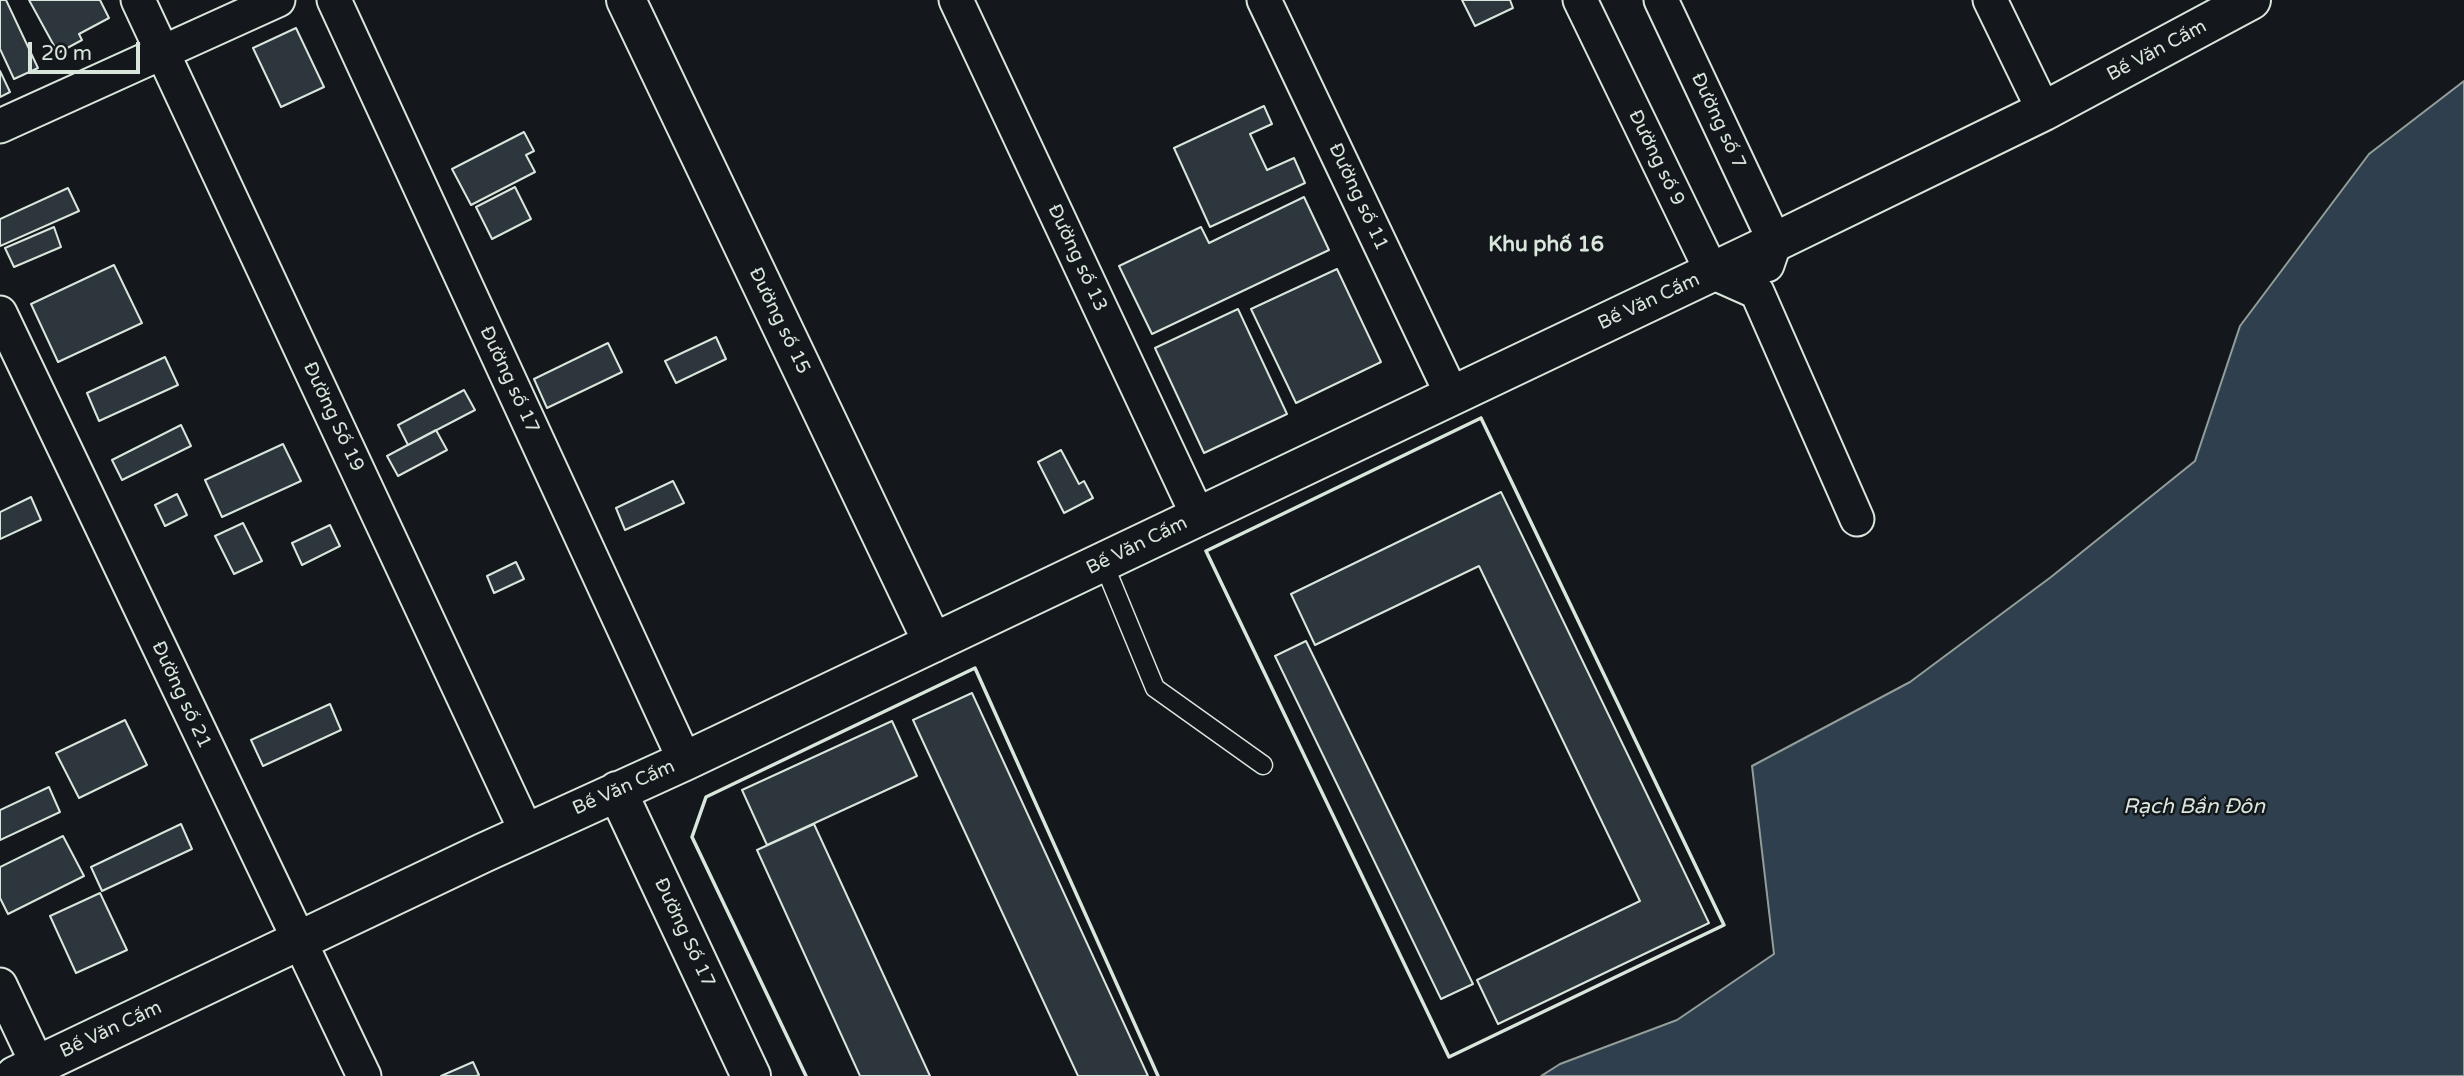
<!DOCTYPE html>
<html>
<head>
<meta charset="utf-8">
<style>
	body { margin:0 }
	#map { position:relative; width:2464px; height:1076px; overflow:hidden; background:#14181c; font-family:"Varela Round",sans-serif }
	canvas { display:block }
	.scale { position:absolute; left:28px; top:42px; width:112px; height:32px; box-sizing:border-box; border:4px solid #d8e6dc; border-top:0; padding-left:9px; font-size:21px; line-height:24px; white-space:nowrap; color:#d8e6dc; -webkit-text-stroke:5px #14181c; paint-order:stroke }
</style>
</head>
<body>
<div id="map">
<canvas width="2464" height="1076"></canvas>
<div class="scale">20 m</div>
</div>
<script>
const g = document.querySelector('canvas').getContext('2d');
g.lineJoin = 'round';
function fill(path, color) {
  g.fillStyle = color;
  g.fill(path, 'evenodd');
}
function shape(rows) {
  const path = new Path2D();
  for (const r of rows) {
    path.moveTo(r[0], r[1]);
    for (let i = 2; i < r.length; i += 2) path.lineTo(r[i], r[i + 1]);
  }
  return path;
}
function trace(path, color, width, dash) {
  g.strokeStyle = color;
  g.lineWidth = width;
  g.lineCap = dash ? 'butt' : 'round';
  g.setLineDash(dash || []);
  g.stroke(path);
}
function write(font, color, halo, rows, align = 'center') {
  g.font = font + ' "Varela Round",sans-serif';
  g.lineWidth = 5;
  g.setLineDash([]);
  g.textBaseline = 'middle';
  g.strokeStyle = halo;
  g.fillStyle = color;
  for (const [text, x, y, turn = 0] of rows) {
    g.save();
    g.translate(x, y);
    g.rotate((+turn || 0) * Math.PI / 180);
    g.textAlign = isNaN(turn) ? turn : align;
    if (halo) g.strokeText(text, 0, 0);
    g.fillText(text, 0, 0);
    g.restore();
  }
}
const water = shape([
	[2464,81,2464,1076,1541,1076,1560,1064,1677,1020,1774,954,1752,766,1910,682,2051,577,2195,461,2240,326,2369,154,2464,81]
]);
fill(water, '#2f3f4d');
trace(water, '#939e99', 2);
const building = shape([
	[0,0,6,0,38,68,14,79,0,49,0,0],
	[29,0,100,0,109,18,79,34,82,40,58,53,29,0],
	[1462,0,1510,0,1513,8,1475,26,1462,0],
	[296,28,324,87,281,107,253,48,296,28],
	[0,71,10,92,0,97,0,71],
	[1264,106,1272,124,1250,134,1267,170,1294,158,1305,183,1210,227,1174,148,1264,106],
	[524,132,534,151,526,155,535,172,471,205,452,169,524,132],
	[515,187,531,219,492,239,476,207,515,187],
	[68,188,79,211,0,246,0,219,68,188],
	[1304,197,1329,250,1152,334,1119,266,1201,227,1209,243,1304,197],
	[54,227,61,247,14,267,5,248,54,227],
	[114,265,142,323,58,362,31,304,114,265],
	[1337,269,1381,362,1296,403,1251,309,1337,269],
	[1238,309,1287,414,1204,453,1155,348,1238,309],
	[716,337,726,359,676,383,665,361,716,337],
	[608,343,622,372,547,408,534,379,608,343],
	[165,357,178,385,99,421,87,393,165,357],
	[464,390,475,410,408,445,398,425,464,390],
	[181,425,191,446,122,480,112,460,181,425],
	[436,430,447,450,398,476,387,456,436,430],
	[283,444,301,481,222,517,205,480,283,444],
	[1061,450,1079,484,1084,481,1093,498,1064,513,1038,462,1061,450],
	[673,481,684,503,625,530,616,508,673,481],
	[1501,492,1709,923,1498,1024,1477,980,1640,901,1479,566,1315,645,1291,594,1501,492],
	[177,494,187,515,165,526,155,505,177,494],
	[31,497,41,520,0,539,0,512,31,497],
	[243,523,262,561,234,574,215,536,243,523],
	[330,525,340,546,302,565,292,543,330,525],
	[516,562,524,579,494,593,487,576,516,562],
	[1306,641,1473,984,1441,999,1275,656,1306,641],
	[972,693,1148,1076,1078,1076,913,720,972,693],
	[330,704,341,730,263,766,251,740,330,704],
	[125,720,147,765,79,798,56,753,125,720],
	[892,721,917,776,767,845,742,790,892,721],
	[49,787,60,812,0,840,0,810,49,787],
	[181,824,192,849,102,891,91,867,181,824],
	[814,824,930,1076,860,1076,757,850,814,824],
	[63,836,84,876,8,914,0,898,0,867,63,836],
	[100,893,127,950,76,973,50,916,100,893],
	[473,1062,479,1075,476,1076,441,1076,473,1062]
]);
fill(building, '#2c363c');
trace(building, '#d8e6dc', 2);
const service = shape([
	[1103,562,1155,688,1263,765]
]);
const minor = shape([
	[138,0,527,833],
	[334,0,685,761],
	[956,0,1198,516],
	[1264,0,1452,395],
	[1580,0,1712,272,1757,292,1857,519],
	[1661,0,1775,242,1767,265],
	[1990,0,2044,111],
	[0,126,278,0],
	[0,313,364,1076],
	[0,985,43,1076]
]);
const tertiary = shape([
	[626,0,933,643],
	[617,791,751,1076],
	[15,1076,483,853,685,761,1775,242,2044,111,2251,0]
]);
trace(service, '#d8e6dc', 21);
trace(minor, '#d8e6dc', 37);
trace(tertiary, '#d8e6dc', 42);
trace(service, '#14181c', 18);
trace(minor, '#14181c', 33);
trace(tertiary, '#14181c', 38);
trace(shape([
	[1481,418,1724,925,1449,1057,1206,551,1481,418],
	[806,1076,692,837,706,797,975,668,1158,1076]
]), '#d8e6dc', 3.5);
write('19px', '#d8e6dc', '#14181c', [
	["Bế Văn Cấm",2157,51,-28],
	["Đường số 7",1718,121,65],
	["Đường số 9",1656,158,64],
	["Đường số 11",1358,197,65],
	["Đường số 13",1077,258,65],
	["Bế Văn Cấm",1649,302,-25],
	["Đường số 15",779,321,64],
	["Đường số 17",509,380,65],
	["Đường Số 19",333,417,65],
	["Bế Văn Cấm",1137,546,-26],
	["Đường số 21",181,695,65],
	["Bế Văn Cấm",624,788,-24],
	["Đường Số 17",684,933,65],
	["Bế Văn Cấm",111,1030,-25]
]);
write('bold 21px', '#d8e6dc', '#14181c', [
	["Khu phố 16",1546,245]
]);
write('italic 21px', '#d8e6dc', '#14181c', [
	["Rạch Bần Đôn",2194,807]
]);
</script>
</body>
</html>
